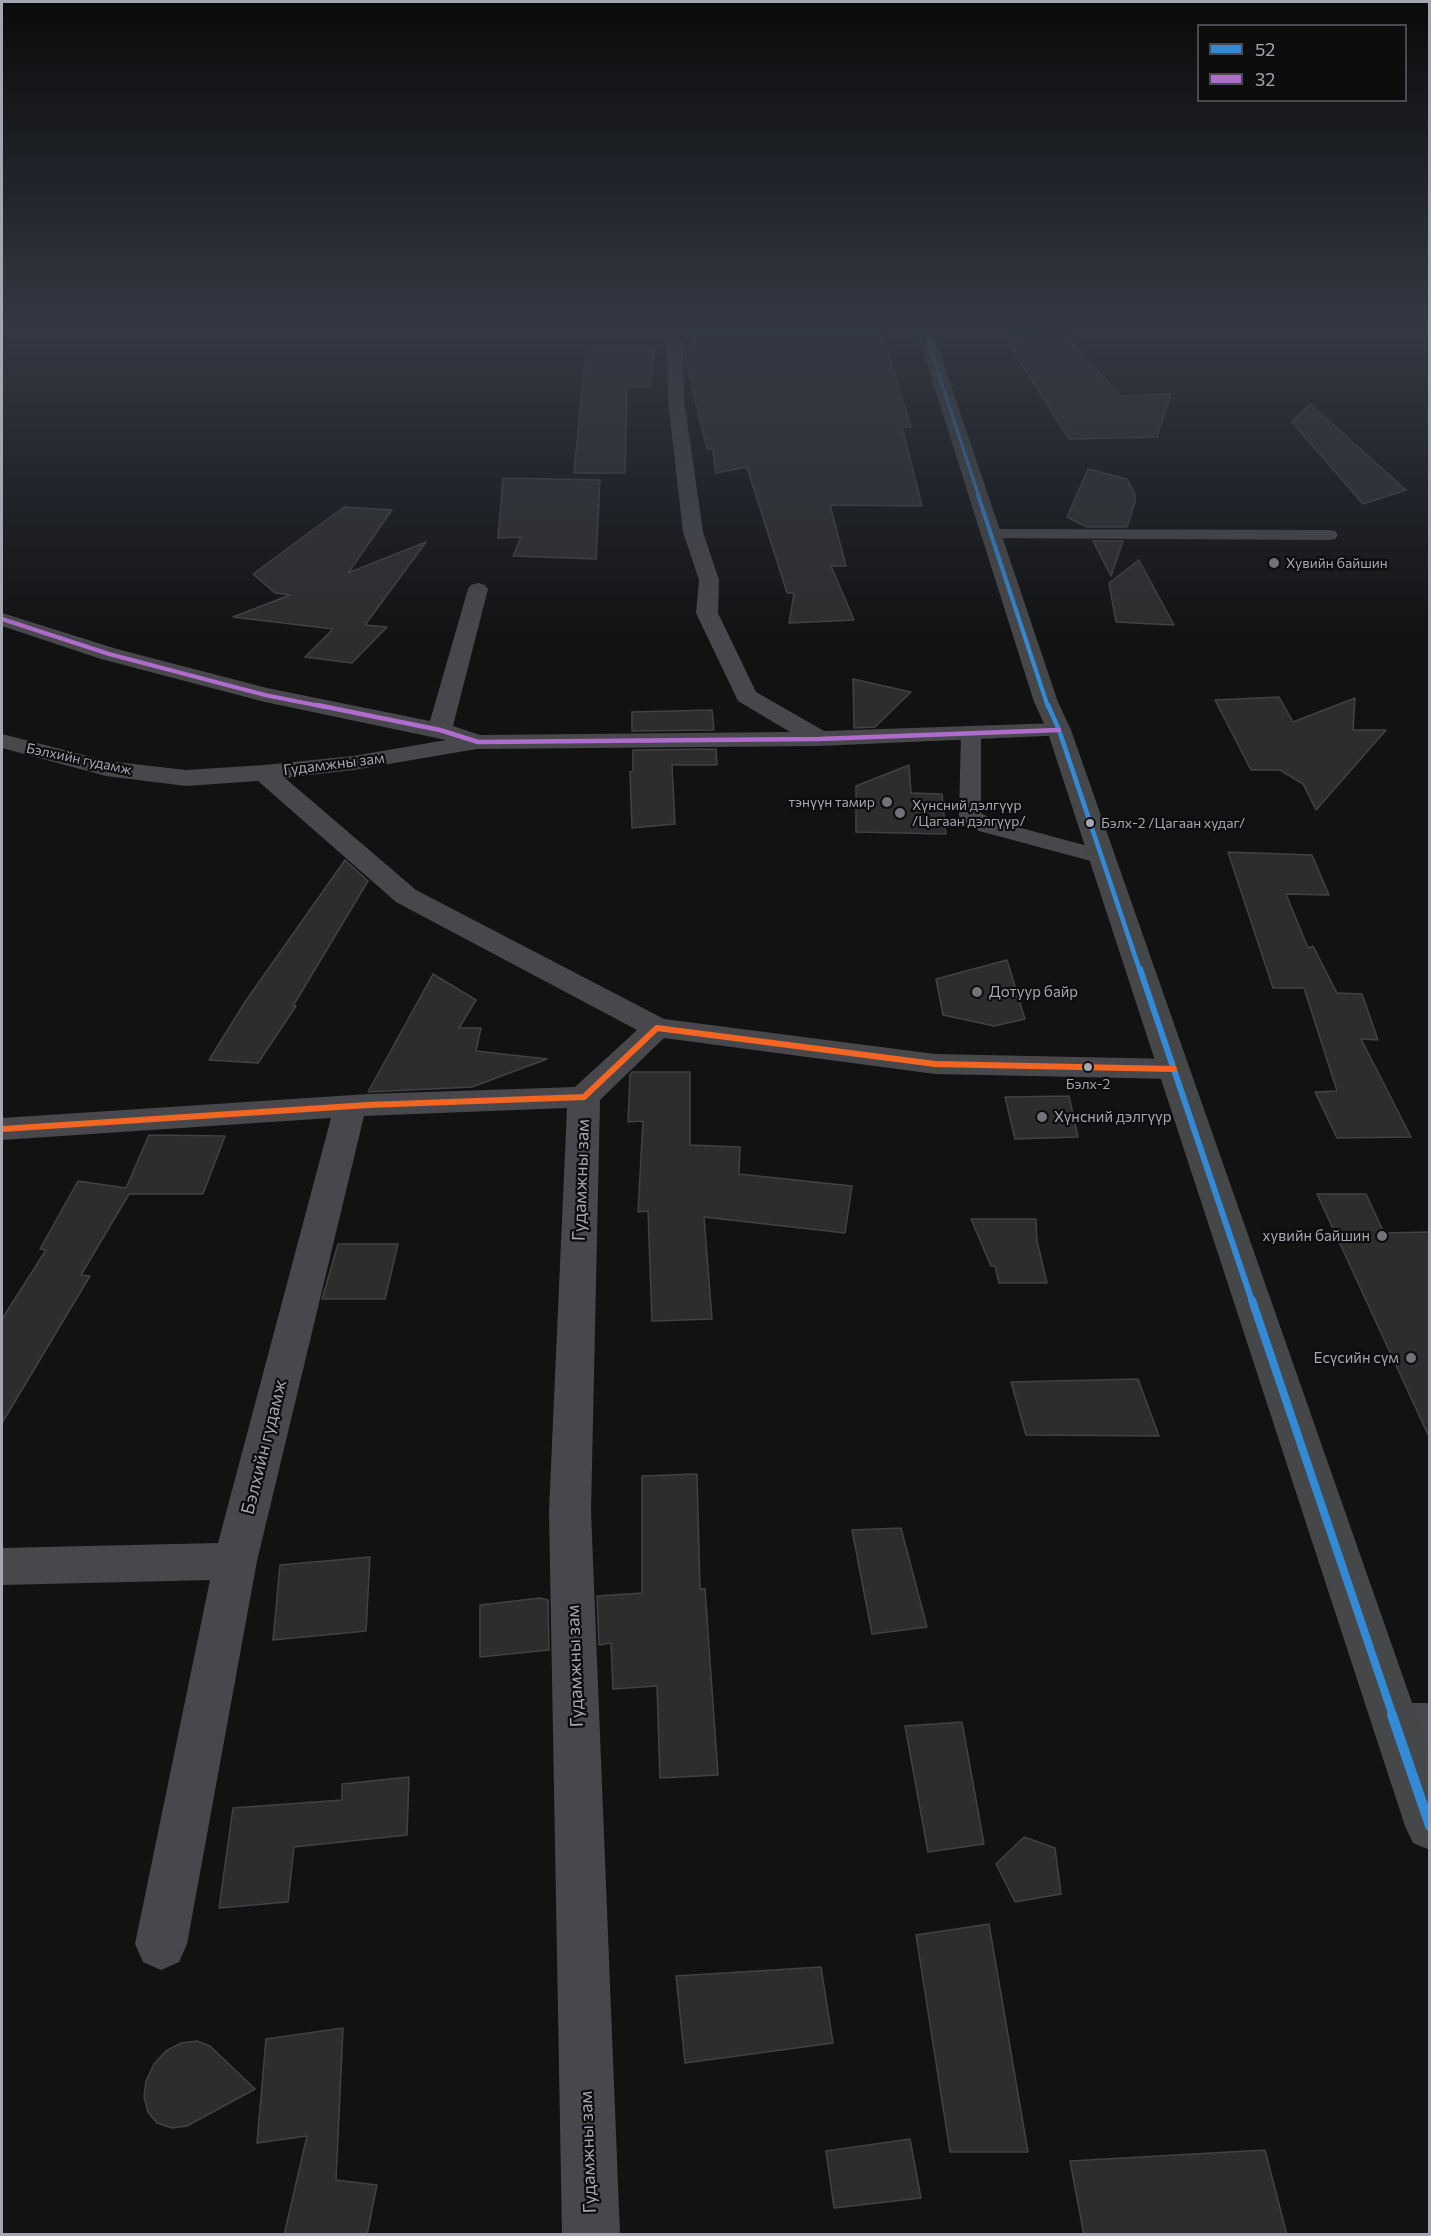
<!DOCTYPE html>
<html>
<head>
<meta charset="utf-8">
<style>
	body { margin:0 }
	#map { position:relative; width:1431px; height:2236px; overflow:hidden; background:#121213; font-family:Commissioner,sans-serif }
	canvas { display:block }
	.frame { position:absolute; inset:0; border:3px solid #a4a6b2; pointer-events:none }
	.legend { position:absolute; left:1197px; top:24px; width:210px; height:78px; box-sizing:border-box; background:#0d0d0e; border:2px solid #494a50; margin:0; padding:8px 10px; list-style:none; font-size:18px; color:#a4a6b2 }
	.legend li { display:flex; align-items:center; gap:12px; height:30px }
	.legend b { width:30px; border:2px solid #494a50 }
</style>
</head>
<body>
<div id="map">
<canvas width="1431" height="2236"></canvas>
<div class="frame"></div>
<ul class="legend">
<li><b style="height:8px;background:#338bd7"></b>52</li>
<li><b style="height:8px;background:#b06ccc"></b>32</li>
</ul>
</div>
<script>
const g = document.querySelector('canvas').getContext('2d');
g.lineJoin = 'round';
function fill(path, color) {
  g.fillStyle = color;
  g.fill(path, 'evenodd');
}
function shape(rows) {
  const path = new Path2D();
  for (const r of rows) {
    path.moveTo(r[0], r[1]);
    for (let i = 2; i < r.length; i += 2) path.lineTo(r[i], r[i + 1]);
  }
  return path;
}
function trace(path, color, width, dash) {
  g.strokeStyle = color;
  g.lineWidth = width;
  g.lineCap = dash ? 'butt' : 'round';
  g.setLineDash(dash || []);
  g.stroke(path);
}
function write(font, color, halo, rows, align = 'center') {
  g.font = font + ' Commissioner,sans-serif';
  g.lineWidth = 4.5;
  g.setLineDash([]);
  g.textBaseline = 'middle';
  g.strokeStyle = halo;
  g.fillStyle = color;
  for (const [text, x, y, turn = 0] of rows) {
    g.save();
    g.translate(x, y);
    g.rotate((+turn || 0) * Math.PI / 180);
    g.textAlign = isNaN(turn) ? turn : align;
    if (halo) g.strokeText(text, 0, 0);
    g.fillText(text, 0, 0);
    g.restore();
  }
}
const building = shape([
	[689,329,881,329,911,427,902,427,922,506,830,505,846,566,831,566,854,620,789,623,794,593,787,593,747,467,716,473,713,449,707,449,685,357,685,348,693,348,689,329],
	[1063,333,1121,396,1171,394,1157,437,1069,439,1004,337,1063,333],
	[654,348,650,387,627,387,625,473,574,473,586,349,654,348],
	[1310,404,1406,490,1363,504,1292,422,1310,404],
	[1088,469,1127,479,1135,494,1135,502,1127,527,1087,527,1067,517,1088,469],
	[503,478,600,480,596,559,513,556,521,537,498,538,503,478],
	[344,507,392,510,348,573,426,542,365,625,387,627,352,663,305,657,333,629,233,617,290,595,275,593,253,574,344,507],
	[1093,541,1123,541,1111,576,1093,541],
	[1139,560,1174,625,1116,622,1109,583,1139,560],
	[853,679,911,692,875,727,854,728,853,679],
	[1279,697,1293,722,1355,698,1353,730,1386,730,1316,810,1303,784,1280,770,1251,770,1215,700,1279,697],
	[712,710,714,730,632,731,632,712,712,710],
	[716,749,717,765,672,765,675,824,632,828,630,772,633,771,633,750,716,749],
	[909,765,911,793,942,794,946,834,856,832,856,786,909,765],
	[1228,852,1312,855,1329,895,1286,894,1308,948,1313,946,1337,993,1362,994,1378,1040,1361,1039,1411,1137,1337,1138,1315,1092,1337,1091,1304,988,1273,988,1228,852],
	[345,860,368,881,293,1006,296,1006,258,1063,209,1060,245,1002,345,860],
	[1007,960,1025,1019,994,1026,943,1015,936,979,1007,960],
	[433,974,476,1000,459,1028,481,1028,476,1051,547,1059,472,1087,368,1092,433,974],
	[632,1072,690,1072,690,1145,740,1147,739,1174,852,1186,845,1233,704,1217,712,1319,652,1321,648,1211,638,1212,643,1121,628,1122,630,1075,632,1072],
	[1069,1096,1078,1137,1015,1139,1005,1097,1069,1096],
	[149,1135,225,1136,203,1194,129,1194,81,1275,90,1276,2,1423,2,1319,46,1250,40,1249,78,1181,126,1188,149,1135],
	[1317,1194,1366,1194,1384,1233,1430,1232,1430,1439,1317,1194],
	[971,1219,1036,1219,1037,1241,1047,1283,999,1283,995,1266,991,1266,971,1219],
	[338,1244,398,1244,385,1299,322,1299,338,1244],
	[1138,1379,1159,1436,1026,1435,1011,1382,1138,1379],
	[697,1474,700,1589,705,1589,718,1775,660,1778,657,1686,613,1689,611,1643,599,1645,597,1596,642,1593,642,1476,697,1474],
	[901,1528,927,1627,872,1634,852,1530,901,1528],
	[370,1557,366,1631,273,1640,280,1565,370,1557],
	[540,1598,548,1600,549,1650,480,1657,480,1605,540,1598],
	[962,1722,984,1844,928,1852,905,1726,962,1722],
	[409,1777,407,1835,294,1847,288,1902,219,1908,233,1808,342,1800,342,1784,409,1777],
	[1024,1837,1055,1848,1061,1894,1015,1902,996,1864,1024,1837],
	[989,1924,1028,2152,950,2152,916,1935,989,1924],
	[821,1967,833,2043,685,2063,676,1976,821,1967],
	[343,2028,336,2180,377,2185,367,2235,284,2235,307,2136,257,2143,266,2039,343,2028],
	[197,2041,210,2046,255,2089,187,2126,172,2128,157,2123,148,2112,144,2097,146,2081,154,2064,166,2051,181,2043,197,2041],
	[910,2139,921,2198,834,2208,826,2151,910,2139],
	[1265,2150,1287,2235,1084,2235,1070,2161,1265,2150]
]);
fill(building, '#2d2d2e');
trace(building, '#424246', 1.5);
fill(shape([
	[991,529,1329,530,1335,531,1338,535,1335,539,1329,540,985,538,983,534,985,530,991,529],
	[971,727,978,729,981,733,981,813,995,821,1110,852,1114,857,1110,862,1102,864,979,831,962,821,959,816,961,733,964,729,971,727]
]), '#48484c');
fill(shape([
	[664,329,678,329,683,348,684,400,703,532,719,580,718,613,756,692,824,731,1059,723,1068,725,1071,730,1068,735,819,746,477,749,353,770,285,778,416,890,664,1019,935,1054,1174,1059,1185,1062,1190,1069,1185,1076,1174,1079,935,1074,664,1038,600,1100,591,1511,620,2234,562,2234,549,1511,567,1108,364,1116,257,1561,187,1944,179,1962,161,1970,143,1962,135,1944,210,1580,2,1585,2,1548,218,1543,331,1118,2,1140,2,1118,368,1094,575,1087,637,1030,396,902,258,781,186,786,106,776,2,748,2,734,107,761,186,770,264,765,353,756,446,740,265,702,101,659,2,626,2,613,117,649,267,688,430,721,468,589,471,585,478,583,485,585,488,589,453,726,480,735,790,732,738,701,696,613,699,580,683,532,668,400,667,348,664,329],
	[1395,1703,1430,1703,1430,1747,1395,1747,1378,1740,1372,1725,1378,1710,1395,1703]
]), '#48484c');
fill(shape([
	[916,329,932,329,1058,702,1071,730,1430,1754,1430,1850,1413,1843,1405,1826,1047,730,1034,702,916,329]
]), '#464749');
trace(shape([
	[924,329,979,497]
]), '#338bd7', 3);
trace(shape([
	[978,495,1048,707]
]), '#338bd7', 4);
trace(shape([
	[1048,705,1059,730,1140,971]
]), '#338bd7', 4.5);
trace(shape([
	[1140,969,1252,1301]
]), '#338bd7', 6);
trace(shape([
	[1252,1300,1393,1716]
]), '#338bd7', 8);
trace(shape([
	[1392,1715,1430,1826]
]), '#338bd7', 10);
trace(shape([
	[2,619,109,654,265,695,325,707]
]), '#b06ccc', 4);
trace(shape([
	[317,705,440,730,478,742,819,739,1059,730]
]), '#b06ccc', 4.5);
trace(shape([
	[2,1129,368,1105,584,1097,657,1028,935,1064,1174,1069]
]), '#f26522', 6);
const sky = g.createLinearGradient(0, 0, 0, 642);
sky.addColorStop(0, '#0a0a0a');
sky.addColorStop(0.51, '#333944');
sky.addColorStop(1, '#33394400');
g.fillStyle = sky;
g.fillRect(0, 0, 1431, 642);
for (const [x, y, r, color] of [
	[1274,563,6,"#71727a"],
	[887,802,6,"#71727a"],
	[900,813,6,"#71727a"],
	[1090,823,5,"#a4a6b2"],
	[977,992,6,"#71727a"],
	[1088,1067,5,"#a4a6b2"],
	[1042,1117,6,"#71727a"],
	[1382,1236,6,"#71727a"],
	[1411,1358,6,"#71727a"]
]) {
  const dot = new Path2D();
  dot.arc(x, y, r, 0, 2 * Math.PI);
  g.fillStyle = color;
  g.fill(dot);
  trace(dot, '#0d0d0e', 2);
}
write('14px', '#a4a6b2', '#0d0d0e', [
	["Хувийн байшин",1286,563],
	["тэнүүн тамир",875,802,"right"],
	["Хүнсний дэлгүүр",912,805],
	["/Цагаан дэлгүүр/",912,821]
], 'left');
write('14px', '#a4a6b2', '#0d0d0e', [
	["Бэлхийн гудамж",79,759,12]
]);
write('14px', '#a4a6b2', '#0d0d0e', [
	["Бэлх-2 /Цагаан худаг/",1101,823],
	["Бэлх-2",1088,1084,"center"]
], 'left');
write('15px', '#a4a6b2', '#0d0d0e', [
	["Гудамжны зам",334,764,-7]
]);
write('15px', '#a4a6b2', '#0d0d0e', [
	["Дотуур байр",989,992],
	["Хүнсний дэлгүүр",1054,1117],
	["хувийн байшин",1370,1236,"right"],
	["Есүсийн сүм",1399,1358,"right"]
], 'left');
write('18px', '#a4a6b2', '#0d0d0e', [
	["Гудамжны зам",581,1180,-88],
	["Бэлхийн гудамж",264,1447,-76],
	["Гудамжны зам",575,1666,-92],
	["Гудамжны зам",588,2152,-92]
]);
</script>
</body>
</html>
